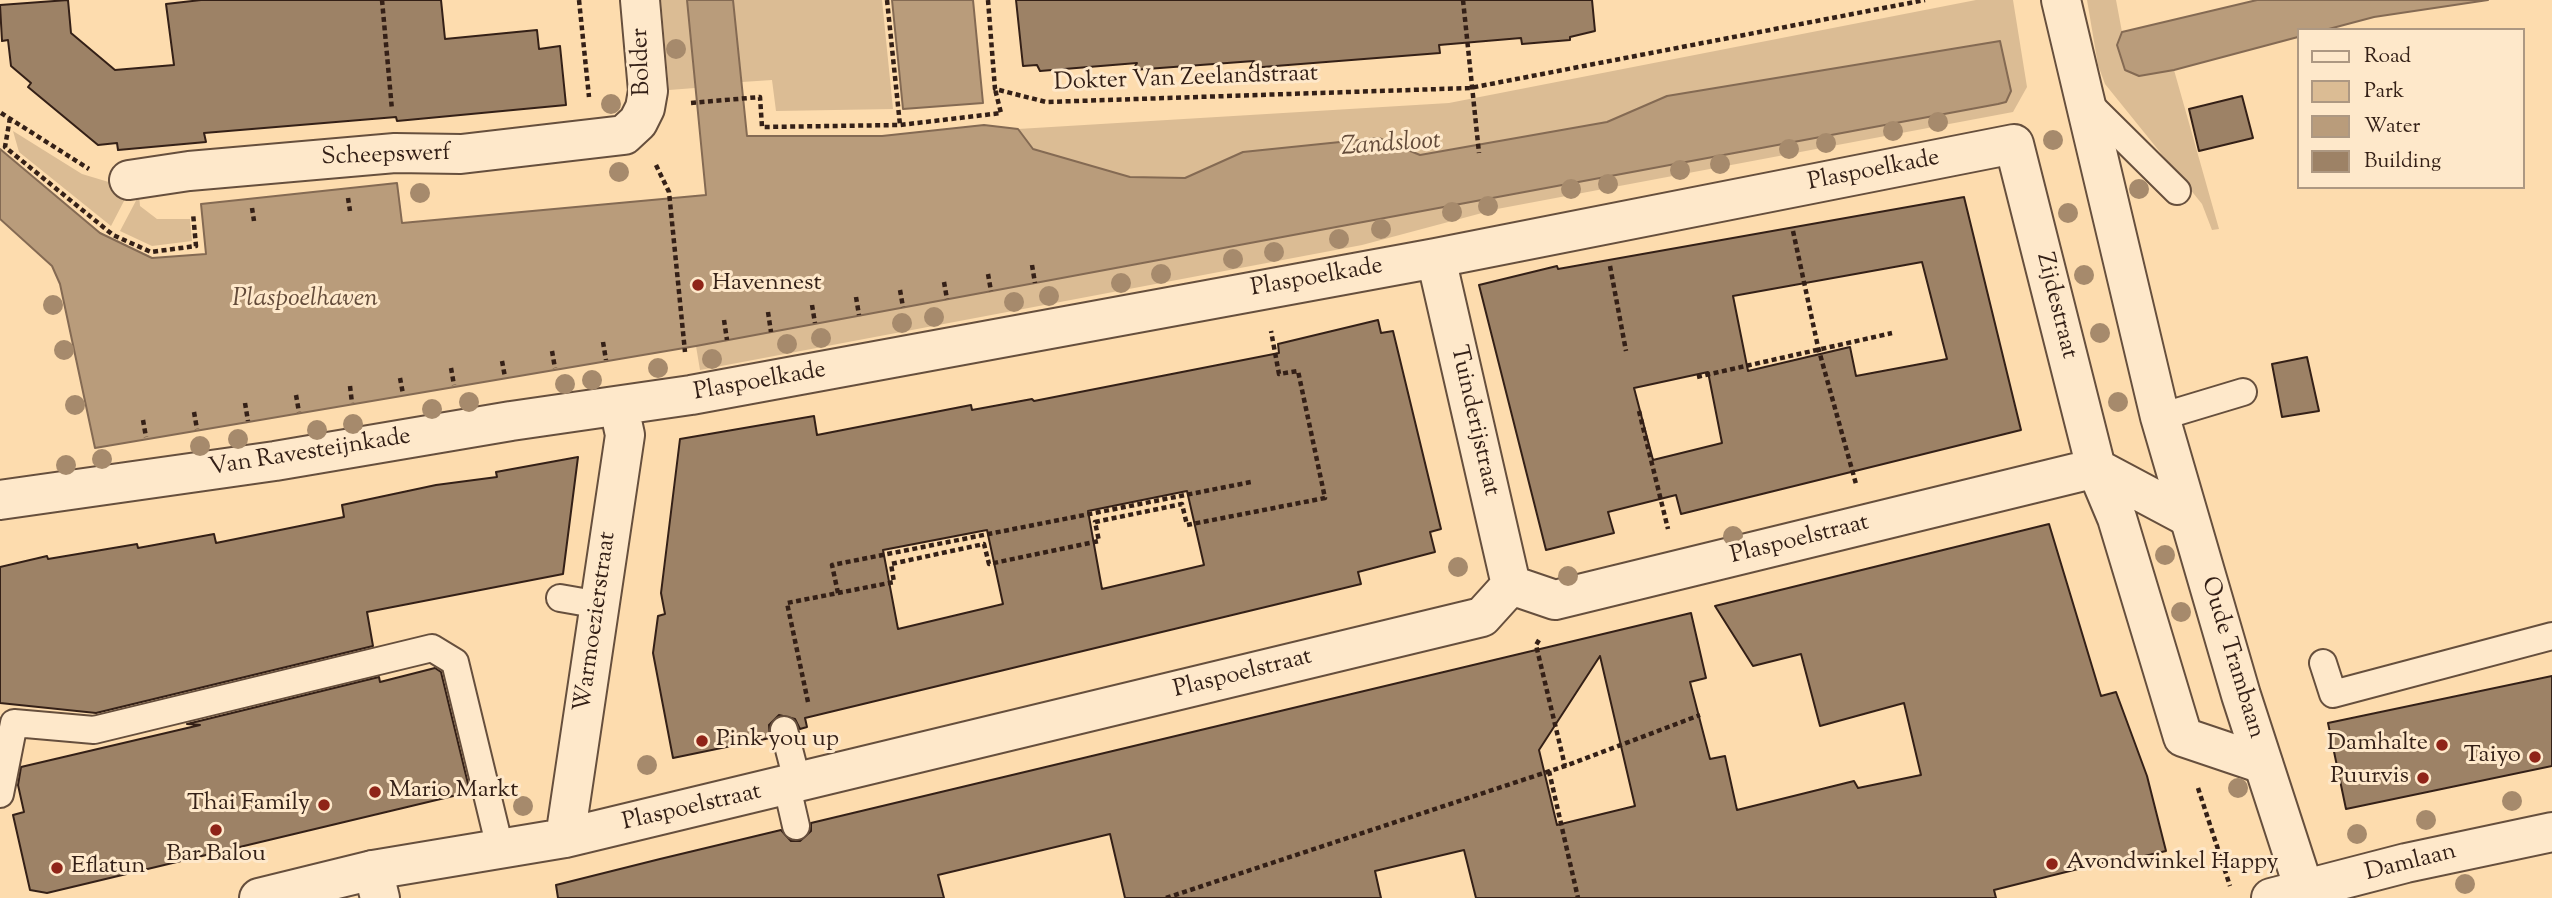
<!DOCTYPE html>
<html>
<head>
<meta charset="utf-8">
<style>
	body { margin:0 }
	#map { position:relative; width:2552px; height:898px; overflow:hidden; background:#fddcae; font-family:"Sorts Mill Goudy",serif }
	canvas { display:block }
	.legend { position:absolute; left:2297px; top:28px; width:228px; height:161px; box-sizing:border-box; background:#fee8ca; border:2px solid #ad9882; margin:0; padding:9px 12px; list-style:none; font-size:21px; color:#342017 }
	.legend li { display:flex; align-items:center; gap:14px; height:35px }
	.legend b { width:35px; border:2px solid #ad9882 }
</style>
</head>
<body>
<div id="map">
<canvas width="2552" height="898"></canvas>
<ul class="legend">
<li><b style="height:9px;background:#fee8ca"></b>Road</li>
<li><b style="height:19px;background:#dbbc94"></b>Park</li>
<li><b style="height:19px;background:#b99c7b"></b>Water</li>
<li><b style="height:19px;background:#9d8266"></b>Building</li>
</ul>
</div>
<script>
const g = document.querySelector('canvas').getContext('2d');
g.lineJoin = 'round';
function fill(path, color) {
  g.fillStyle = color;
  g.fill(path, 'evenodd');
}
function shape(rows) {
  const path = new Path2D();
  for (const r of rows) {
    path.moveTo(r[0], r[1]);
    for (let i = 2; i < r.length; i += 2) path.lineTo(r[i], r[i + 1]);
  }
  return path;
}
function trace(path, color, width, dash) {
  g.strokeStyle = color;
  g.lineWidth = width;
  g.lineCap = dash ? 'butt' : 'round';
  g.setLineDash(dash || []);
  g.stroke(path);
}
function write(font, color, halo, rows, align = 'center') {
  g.font = font + ' "Sorts Mill Goudy",serif';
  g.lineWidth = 6;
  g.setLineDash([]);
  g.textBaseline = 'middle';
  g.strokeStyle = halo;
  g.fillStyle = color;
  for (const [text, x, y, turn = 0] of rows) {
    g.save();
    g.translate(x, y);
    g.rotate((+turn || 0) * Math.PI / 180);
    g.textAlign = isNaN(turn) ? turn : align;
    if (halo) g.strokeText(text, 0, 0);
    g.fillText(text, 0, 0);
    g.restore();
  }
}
fill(shape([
	[661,0,687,0,695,88,669,90],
	[733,0,882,0,893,109,776,111,772,80,742,82],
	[1976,0,2013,0,2027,87,2013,112,1497,209,1362,245,700,370,696,346,2006,102,1999,41,1667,96,1607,122,1420,155,1379,138,1243,152,1185,178,1130,177,1062,160,1033,149,1018,129,1449,103],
	[2087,0,2116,0,2122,32,2117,45,2139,76,2174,70,2219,229,2212,230,2202,204,2105,84,2098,65],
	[13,131,82,174,122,186,124,201,111,226,19,152],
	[139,195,140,206,157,219,190,219,192,241,152,246,120,231]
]), '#dbbc94');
const water = shape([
	[687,0,733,0,747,136,882,136,984,125,1018,129,1033,149,1130,177,1185,178,1243,152,1379,138,1420,155,1607,122,1667,96,2000,41,2011,91,2006,102,1998,104,696,346,95,448,60,284,52,266,0,219,0,149,100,233,152,258,206,254,201,204,397,183,402,223,706,195,687,0],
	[892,0,973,0,983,103,903,109,892,0],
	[2257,0,2488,0,2374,17,2325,30,2298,30,2298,37,2174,70,2139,76,2125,70,2117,45,2122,32,2257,0]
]);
fill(water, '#b99c7b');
trace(water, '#846a53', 2);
const building = shape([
	[68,0,71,33,115,70,174,65,166,4,201,0,441,0,445,39,537,30,539,49,560,46,566,105,397,121,396,117,204,133,206,142,118,150,117,143,98,145,28,87,31,83,11,66,8,40,2,41,0,5,68,0],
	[1016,0,1592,0,1595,31,1570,37,1570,40,1522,44,1521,38,1439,45,1440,53,1250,68,1254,61,1133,70,1137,63,1040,71,1037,65,1023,66,1016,0],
	[2242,96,2253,138,2199,151,2189,109,2242,96],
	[1964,197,2021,430,1681,514,1676,495,1608,512,1614,533,1546,550,1479,285,1557,266,1558,269,1964,197],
	[1922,262,1947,359,1856,376,1850,347,1748,371,1733,296,1922,262],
	[1708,372,1722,443,1653,460,1634,388,1708,372],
	[1378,320,1381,333,1393,331,1441,529,1430,532,1435,552,1358,572,1361,584,805,718,807,727,800,729,795,719,779,715,769,725,770,738,673,758,653,653,658,616,665,614,661,593,680,439,814,416,817,435,971,405,972,410,1032,399,1034,401,1279,353,1278,344,1378,320],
	[1187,491,1204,565,1102,589,1088,511,1187,491],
	[987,530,1003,604,898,629,883,550,987,530],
	[2307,357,2319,411,2282,417,2272,364,2307,357],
	[578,457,563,574,367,612,373,646,96,713,0,703,0,567,47,556,48,559,137,544,138,548,214,534,216,543,344,517,342,505,436,485,497,477,496,472,578,457],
	[2049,524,2101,696,2116,692,2147,776,2166,851,2119,862,2118,859,1994,890,1996,898,1476,898,1464,850,1375,871,1381,898,1125,898,1110,834,938,875,944,898,558,898,556,885,660,859,781,830,791,841,800,841,811,831,811,823,1691,613,1706,678,1690,682,1710,759,1725,756,1737,810,1854,781,1858,788,1921,775,1904,703,1820,726,1801,654,1753,666,1715,606,2049,524],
	[1600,656,1635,806,1557,825,1539,750,1600,656],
	[435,668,441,672,470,792,47,893,30,890,13,815,24,812,18,785,21,767,200,725,187,724,379,677,380,682,435,668],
	[2552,676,2552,766,2346,809,2328,723,2552,676]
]);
fill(building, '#9d8266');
trace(building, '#342017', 2);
const service = shape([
	[2086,101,2177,191],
	[2160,417,2243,392],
	[560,598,600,605],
	[2323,663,2333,694,2552,636],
	[784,730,798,784],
	[787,787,796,826],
	[0,794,14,723,94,730,432,648,455,662,500,848]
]);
const minor = shape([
	[129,180,189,171,395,153,461,154,624,135,638,122,645,108,648,91,640,0],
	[1436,258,1511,585],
	[2096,468,2188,517],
	[0,500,275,461,511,421,691,395,1436,258,2014,144,2096,468,2117,518,2183,737,2263,764],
	[1511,585,1555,600,2096,468],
	[565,838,625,435,619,407],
	[373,870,565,838,1482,617,1511,585]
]);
const tertiary = shape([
	[2061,0,2160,417,2241,695,2307,898],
	[259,898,373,870,380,898],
	[2271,898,2406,863,2552,832]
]);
trace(service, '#664f3d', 30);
trace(minor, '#664f3d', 42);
trace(tertiary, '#664f3d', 42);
trace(shape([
	[382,0,392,110],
	[579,0,589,97],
	[887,0,900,125],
	[988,0,995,89,1046,102,1470,88,1925,0],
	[1463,0,1479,153],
	[691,103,760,97,762,127,900,125,1001,113,995,89],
	[1,113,89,169],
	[10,118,5,147,113,235,151,252,196,246,193,213],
	[656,165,669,192,685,352],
	[348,198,350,211],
	[252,208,254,221],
	[1793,231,1818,347,1856,484],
	[1032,265,1035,283],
	[1610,266,1626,351],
	[988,274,991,291],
	[944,282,947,299],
	[900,290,903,307],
	[856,297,859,315],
	[812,305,815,323],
	[768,312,771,332],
	[724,320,727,340],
	[603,342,606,360],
	[552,351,555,368],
	[502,361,505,377],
	[451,368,454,385],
	[1697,377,1892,333],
	[400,378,403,394],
	[350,386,352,403],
	[296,395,299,412],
	[245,403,248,421],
	[1639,411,1668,529],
	[194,412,197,429],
	[143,420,146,437],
	[838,593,832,565,1251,482],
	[1539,640,1536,645,1565,766],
	[808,702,787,603,894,582,891,564,984,544,989,564,1099,541,1095,522,1182,504,1187,525,1325,498,1298,371,1279,374,1271,331],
	[1549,771,1578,898],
	[2198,788,2230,886],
	[1166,898,1565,766,1700,715]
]), '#342017', 4.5, [5, 3.5]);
trace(service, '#fee8ca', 26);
trace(minor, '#fee8ca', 38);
trace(tertiary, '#fee8ca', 38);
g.fillStyle = '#a68a6c';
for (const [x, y] of [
	[676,49],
	[611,104],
	[1938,122],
	[1893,131],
	[2053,140],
	[1826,143],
	[1789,149],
	[1720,164],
	[1680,170],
	[619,172],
	[1608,184],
	[1571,189],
	[2139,189],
	[420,193],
	[1488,206],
	[1452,212],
	[2068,213],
	[1381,229],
	[1339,239],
	[1274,252],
	[1233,259],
	[1161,274],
	[2084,275],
	[1121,283],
	[1049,296],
	[1014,302],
	[53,305],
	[934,317],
	[902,323],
	[2100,333],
	[821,338],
	[787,344],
	[64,350],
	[712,359],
	[658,368],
	[592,380],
	[565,384],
	[469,402],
	[2118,402],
	[75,405],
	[432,409],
	[353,424],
	[317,430],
	[238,439],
	[200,446],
	[102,459],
	[66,465],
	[1733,536],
	[2165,555],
	[1458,567],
	[1568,576],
	[2181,612],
	[647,765],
	[2238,788],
	[2512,801],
	[523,806],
	[2426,820],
	[2357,834],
	[2465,884]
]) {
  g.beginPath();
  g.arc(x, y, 10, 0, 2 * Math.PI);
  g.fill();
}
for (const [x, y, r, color] of [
	[698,285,7,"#8f2418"],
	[702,741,7,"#8f2418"],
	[2442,745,7,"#8f2418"],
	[2535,757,7,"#8f2418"],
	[2423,778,7,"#8f2418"],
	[375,792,7,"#8f2418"],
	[324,805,7,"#8f2418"],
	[216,830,7,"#8f2418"],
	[2052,864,7,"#8f2418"],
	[57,868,7,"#8f2418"]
]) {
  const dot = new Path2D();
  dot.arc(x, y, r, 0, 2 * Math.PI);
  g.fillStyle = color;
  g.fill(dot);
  trace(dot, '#fee8ca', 2.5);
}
write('24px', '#342017', '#fee8ca', [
	["Bolder",643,62,-92],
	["Dokter Van Zeelandstraat",1186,80,-2],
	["Scheepswerf",386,157,-2],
	["Plaspoelkade",1874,172,-11],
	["Plaspoelkade",1317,279,-10],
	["Zijdestraat",2055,306,76],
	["Plaspoelkade",760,383,-10],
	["Tuinderijstraat",1473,421,77],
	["Van Ravesteijnkade",310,454,-9],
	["Plaspoelstraat",1800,541,-14],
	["Warmoezierstraat",597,622,-82],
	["Oude Trambaan",2231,658,73],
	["Plaspoelstraat",1243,675,-14],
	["Plaspoelstraat",692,809,-13],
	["Damlaan",2411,864,-14]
]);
write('24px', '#342017', '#fee8ca', [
	["Havennest",712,285],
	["Pink you up",716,741],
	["Damhalte",2428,745,"right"],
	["Taiyo",2521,757,"right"],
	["Puurvis",2409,778,"right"],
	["Mario Markt",389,792],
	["Thai Family",310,805,"right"],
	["Bar Balou",216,856,"center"],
	["Avondwinkel Happy",2066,864],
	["Eflatun",71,868]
], 'left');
write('italic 26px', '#634b3a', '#fee8ca', [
	["Zandsloot",1391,146,-4],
	["Plaspoelhaven",305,301]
]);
</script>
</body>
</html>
